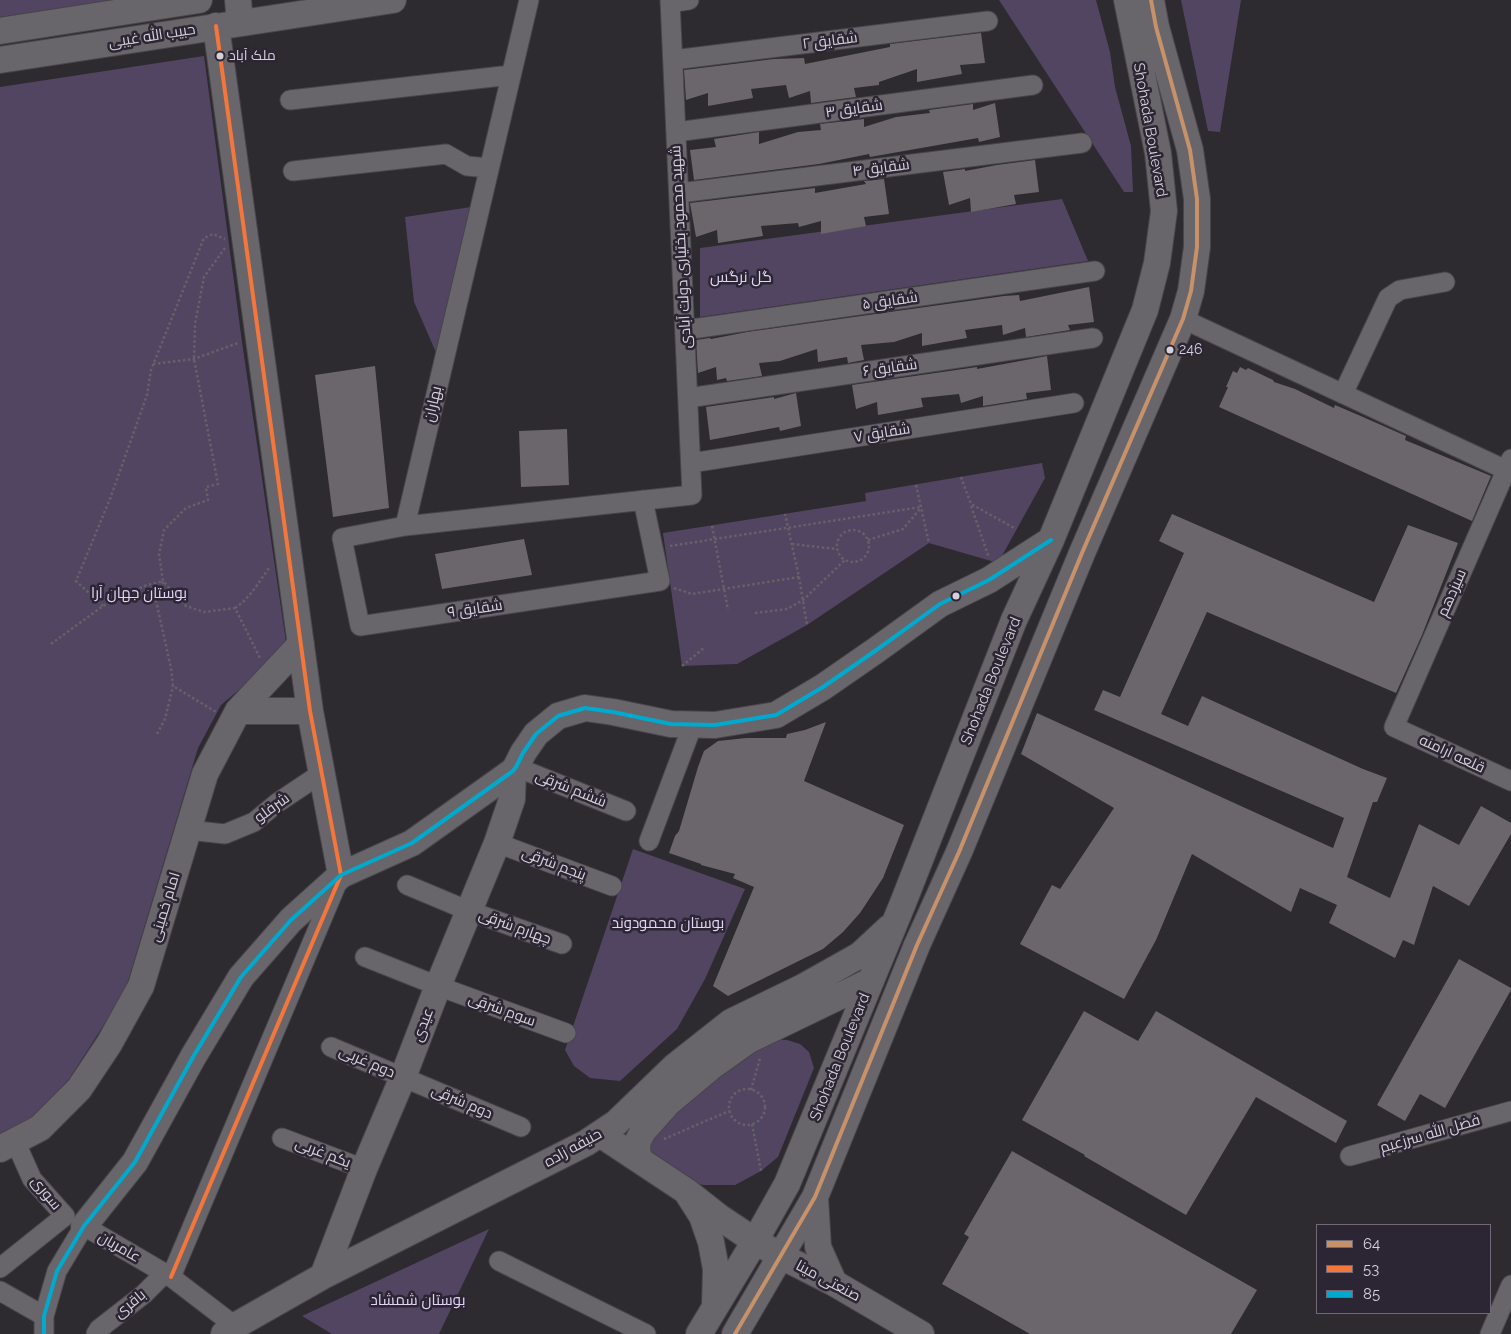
<!DOCTYPE html>
<html>
<head>
<meta charset="utf-8">
<style>
	body { margin:0 }
	#map { position:relative; width:1511px; height:1334px; overflow:hidden; background:#2d2a30; font-family:Raleway,sans-serif }
	canvas { display:block }
	.legend { position:absolute; left:1316px; top:1224px; width:175px; height:90px; box-sizing:border-box; background:#2c2634; border:1px solid #706a76; margin:0; padding:6px 9px; list-style:none; font-size:15px; color:#d5d1da }
	.legend li { display:flex; align-items:center; gap:10px; height:25px }
	.legend b { width:25px; border:1px solid #706a76 }
</style>
</head>
<body>
<div id="map">
<canvas width="1511" height="1334"></canvas>
<ul class="legend">
<li><b style="height:6px;background:#c7916a"></b>64</li>
<li><b style="height:6px;background:#f5763a"></b>53</li>
<li><b style="height:6px;background:#00a9ce"></b>85</li>
</ul>
</div>
<script>
const g = document.querySelector('canvas').getContext('2d');
g.lineJoin = 'round';
function fill(path, color) {
  g.fillStyle = color;
  g.fill(path, 'evenodd');
}
function shape(rows) {
  const path = new Path2D();
  for (const r of rows) {
    if (r.length === 3) {
      path.moveTo(r[0] + r[2], r[1]);
      path.arc(r[0], r[1], r[2], 0, 2 * Math.PI);
      continue;
    }
    path.moveTo(r[0], r[1]);
    for (let i = 2; i < r.length; i += 2) path.lineTo(r[i], r[i + 1]);
  }
  return path;
}
function trace(path, color, width, dash) {
  g.strokeStyle = color;
  g.lineWidth = width;
  g.lineCap = dash ? 'butt' : 'round';
  g.setLineDash(dash || []);
  g.stroke(path);
}
function write(font, color, halo, rows, align = 'center') {
  g.font = font + ' Raleway,Cairo,sans-serif';
  g.lineWidth = 5;
  g.setLineDash([]);
  g.textBaseline = 'middle';
  g.strokeStyle = halo;
  g.fillStyle = color;
  for (const [text, x, y, turn = 0] of rows) {
    g.save();
    g.translate(x, y);
    g.rotate((+turn || 0) * Math.PI / 180);
    g.textAlign = isNaN(turn) ? turn : align;
    if (halo) g.strokeText(text, 0, 0);
    g.fillText(text, 0, 0);
    g.restore();
  }
}
fill(shape([
	[0,0,118,0,0,17],
	[999,0,1096,0,1110,52,1115,87,1131,146,1133,192,1124,192],
	[1181,0,1241,0,1220,132,1208,131],
	[204,56,242,342,286,642,265,668,221,705,198,748,128,981,118,1003,69,1079,32,1119,0,1138,0,87],
	[1062,199,1088,261,700,317,700,248],
	[471,207,438,357,414,302,405,217],
	[1042,463,1045,478,998,563,929,543,807,625,737,664,682,666,663,533,866,501,865,493],
	[633,849,745,889,705,979,677,1029,620,1081,590,1078,574,1066,565,1050],
	[771,1039,787,1040,800,1044,809,1052,814,1068,778,1157,761,1171,735,1185,704,1185,685,1182,649,1161,649,1134,702,1084],
	[489,1229,439,1334,332,1334,302,1316]
]), '#524562');
fill(shape([
	[981,33,985,63,960,65,962,74,917,82,917,69,879,82,879,85,854,88,856,97,811,103,810,91,789,98,786,85,751,89,753,98,708,106,708,93,686,100,684,70,774,59,804,58,805,64,890,47,890,44],
	[995,103,1000,137,979,142,978,138,870,157,869,154,819,164,694,180,690,150,716,147,714,139,759,132,759,144,798,132,821,130,820,124,864,119,864,127,896,117,930,113,929,110,973,104,973,110],
	[1035,160,1039,192,1014,195,1016,204,971,212,970,198,949,205,943,172,965,169,965,171,997,165],
	[884,179,889,214,864,217,866,226,821,234,821,221,799,227,798,223,761,226,763,236,718,243,717,230,696,237,690,203,815,188,815,193,866,184,864,181],
	[1089,287,1094,322,1068,325,1070,330,1026,337,1025,328,1003,335,1002,325,965,330,967,338,922,346,922,333,894,342,861,345,864,360,848,363,847,357,818,362,817,349,780,361,759,363,762,376,727,381,726,378,717,380,716,367,698,373,696,340,710,338,711,339,747,332,1004,296,1019,295,1020,301],
	[1047,356,1051,390,1026,393,1027,399,983,406,983,396,961,403,959,394,921,398,923,407,878,415,877,402,856,409,852,385,977,367,977,369],
	[375,366,389,508,333,517,315,375],
	[1240,367,1246,370,1248,368,1273,380,1274,382,1295,389,1334,408,1335,405,1363,417,1406,436,1405,440,1491,476,1472,521,1219,407,1228,387,1226,387,1233,371,1237,373],
	[796,393,801,426,780,431,779,427,710,440,706,407,774,397,774,399],
	[567,429,569,485,521,487,519,431],
	[1172,514,1374,602,1408,525,1458,543,1422,635,1396,693,1207,612,1161,714,1188,726,1202,696,1363,769,1387,778,1377,802,1373,802,1347,877,1390,898,1419,824,1459,845,1481,806,1511,823,1511,834,1469,906,1433,886,1414,945,1403,940,1395,958,1329,923,1337,905,1300,888,1291,912,1192,854,1156,940,1124,999,1020,944,1052,885,1060,889,1114,808,1021,754,1037,713,1333,848,1344,818,1094,710,1103,690,1120,697,1184,553,1159,541],
	[524,539,532,575,442,589,435,554],
	[826,722,804,781,904,825,883,878,860,913,843,932,823,949,728,996,713,986,754,887,733,878,735,874,701,865,701,864,669,853,675,836,679,831,698,767,704,751,718,741,746,738,786,738,787,734,805,730],
	[1459,959,1511,988,1511,990,1445,1108,1420,1094,1405,1121,1377,1105],
	[1084,1011,1138,1041,1156,1011,1347,1121,1336,1143,1256,1097,1186,1215,1084,1156,1085,1155,1022,1120],
	[1012,1151,1257,1290,1231,1334,1030,1334,942,1284,969,1237,964,1234]
]), '#6a666c');
const street = shape([
	[529,0,405,526,692,495,670,0],
	[670,3,689,0],
	[673,60,988,21],
	[290,100,511,75],
	[676,132,1033,85],
	[293,171,446,154,467,166,489,168],
	[679,193,1082,143],
	[1183,319,1506,470],
	[685,330,1095,271],
	[1343,394,1388,298,1400,290,1445,282],
	[688,398,1093,338],
	[1511,459,1394,727,1511,781],
	[691,463,1074,403],
	[405,526,342,538,360,626,660,581,643,500],
	[516,767,626,811],
	[188,830,225,834,254,822,277,803,322,773],
	[649,841,693,724],
	[497,843,612,886],
	[407,885,469,911,562,944],
	[365,957,438,986,566,1033],
	[331,1047,521,1127],
	[282,1138,364,1169],
	[1350,1156,1511,1111],
	[499,1261,646,1334],
	[0,1268,65,1216,32,1179,15,1141],
	[171,1277,338,881],
	[0,1291,44,1316],
	[44,1334,44,1316,57,1271,84,1226,171,1277,235,1326],
	[96,1334,99,1329,144,1294,165,1273],
	[1490,1334,1511,1285]
]);
const secondary = shape([
	[238,0,240,23],
	[216,26,310,711,341,875],
	[0,31,199,0],
	[0,60,393,0],
	[238,711,310,711],
	[600,1134,686,1191,702,1216,711,1242,716,1269,715,1305],
	[0,1149,40,1128,79,1089,109,1044,141,986,205,774,238,711,301,644],
	[638,1159,637,1143,643,1131,668,1103,711,1067,749,1040,871,981],
	[686,1191,719,1217,755,1241,781,1256,834,1283,921,1334],
	[815,1197,818,1247,834,1283],
	[84,1226,135,1162,193,1057,241,977,291,920,341,875,412,843,513,771,516,767,523,753,536,734,558,716,585,708,613,712,671,724,715,725,776,715,823,687,875,651,940,604,989,580,1051,540],
	[323,1276,364,1169,403,1077,438,986,497,843,512,799,513,771],
	[224,1334,235,1326,323,1276,586,1143,616,1123,674,1067,731,1022,803,987,860,955,889,928],
	[699,1334,755,1241,787,1184,903,903,1014,620,1051,540,1145,310,1157,263,1164,211,1158,153,1127,0],
	[735,1334,815,1197,917,945,959,852,1082,553,1183,319,1191,291,1197,247,1197,199,1190,150,1156,27,1151,0]
]);
trace(street, '#48454b', 21);
trace(secondary, '#48454b', 28);
trace(shape([
	[225,248,204,277,195,324,194,359,218,484,206,487,208,500,186,508,164,530,159,554,163,581,175,595,186,606,204,612,235,608,260,658],
	[153,364,194,359,238,343],
	[961,477,971,504,1016,529],
	[916,485,929,543],
	[971,506,989,558],
	[712,526,728,610],
	[853,546,16],
	[868,540,903,529,920,509],
	[792,544,836,549],
	[670,546,921,507],
	[799,577,807,625],
	[674,588,692,594,799,577,785,514],
	[103,606,76,581,110,499,147,395,151,370,204,238,213,234,225,239],
	[235,608,243,602,253,591,269,568],
	[755,613,787,609,803,600,845,560],
	[51,644,103,606,144,586,163,581,156,601,171,668,173,686,216,712],
	[682,666,705,647],
	[157,734,165,719,173,686],
	[747,1107,18],
	[751,1090,760,1058],
	[752,1124,761,1171],
	[664,1139,729,1111]
]), '#646167', 2.5, [2.5, 2.5]);
trace(street, '#68666b', 19);
trace(secondary, '#68666b', 26);
trace(shape([
	[735,1334,815,1197,917,945,959,852,1082,553,1183,319,1191,291,1197,247,1197,199,1190,150,1156,27,1151,0]
]), '#c7916a', 4);
trace(shape([
	[171,1277,341,875,310,711,216,26]
]), '#f5763a', 4);
trace(shape([
	[44,1334,44,1316,57,1271,84,1226,135,1162,193,1057,241,977,291,920,341,875,412,843,513,771,516,767,523,753,536,734,558,716,585,708,613,712,671,724,715,725,776,715,823,687,875,651,940,604,989,580,1051,540]
]), '#00a9ce', 4);
for (const [x, y, r, color] of [
	[220,56,4.5,"#d5d1da"],
	[1170,350,4.5,"#d5d1da"],
	[956,596,4.5,"#d5d1da"]
]) {
  const dot = new Path2D();
  dot.arc(x, y, r, 0, 2 * Math.PI);
  g.fillStyle = color;
  g.fill(dot);
  trace(dot, '#2c2634', 2);
}
write('14px', '#d5d1da', '#2c2634', [
	["ملک آباد",229,56],
	["246",1179,350]
], 'left');
write('15px', '#d5d1da', '#2c2634', [
	["حبیب الله غیبی",152,36,-9],
	["شقایق ۲",830,41,-7],
	["شقایق ۳",854,109,-8],
	["Shohada Boulevard",1150,130,80],
	["شقایق ۴",881,168,-7],
	["شهید محمود بختیاری دولت آبادی",681,247,-93],
	["شقایق ۵",890,301,-8],
	["شقایق ۶",890,368,-8],
	["بهاران",433,404,-77],
	["شقایق ۷",882,433,-9],
	["سیزدهم",1452,593,-66],
	["شقایق ۹",475,609,-8],
	["Shohada Boulevard",991,681,-68],
	["قلعه ارامنه",1452,754,25],
	["ششم شرقی",571,789,22],
	["شرفلو",272,808,-36],
	["پنجم شرقی",554,864,21],
	["امام خمینی",165,907,-73],
	["چهارم شرقی",515,927,20],
	["سوم شرقی",502,1010,20],
	["عیدی",423,1025,-69],
	["Shohada Boulevard",840,1057,-68],
	["دوم غربی",367,1062,23],
	["دوم شرقی",462,1102,23],
	["فضل الله سرزعیم",1430,1134,-16],
	["حنیفه زاده",573,1148,-29],
	["یکم غربی",323,1153,21],
	["سوری",46,1193,51],
	["عامریان",119,1247,30],
	["صنعتی مینا",828,1281,28],
	["باقری",130,1304,-39]
]);
write('15px', '#e4d5f8', '#2c2634', [
	["گل نرگس",741,277],
	["بوستان جهان آرا",139,593],
	["بوستان محمودوند",668,923],
	["بوستان شمشاد",418,1300]
]);
</script>
</body>
</html>
